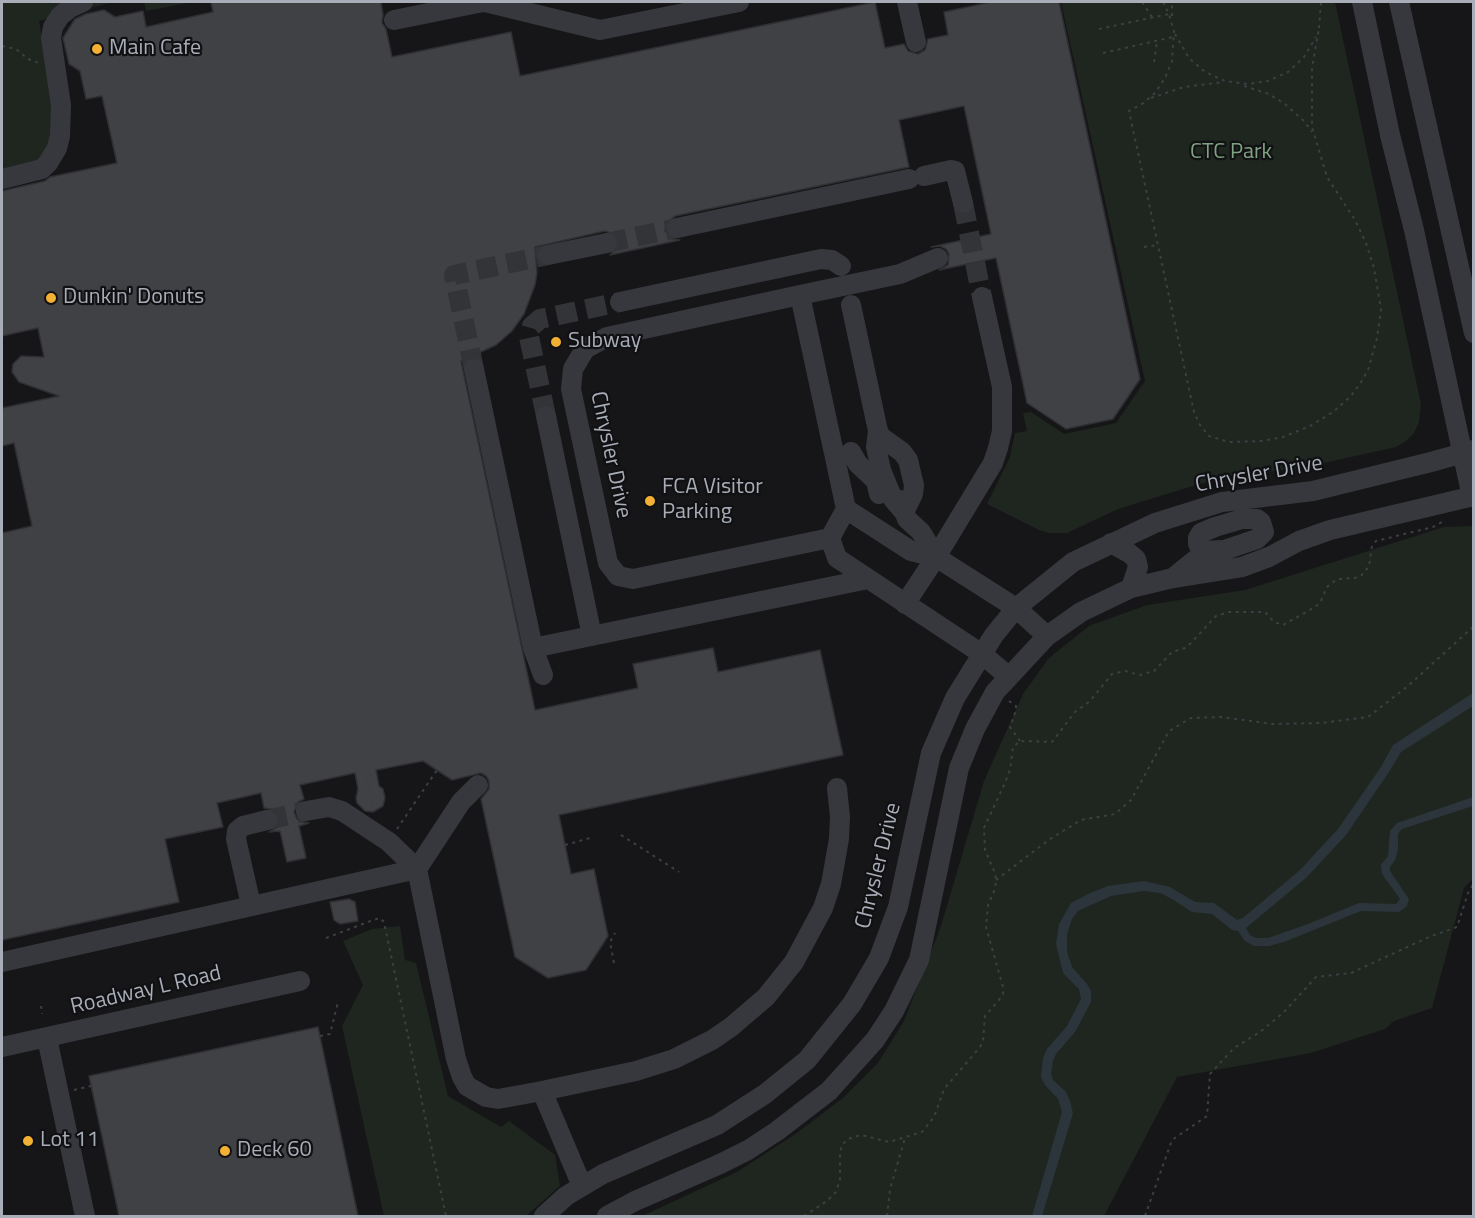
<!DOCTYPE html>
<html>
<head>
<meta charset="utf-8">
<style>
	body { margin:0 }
	#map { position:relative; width:1475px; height:1218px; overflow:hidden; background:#161618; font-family:"Titillium Web",sans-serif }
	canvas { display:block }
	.frame { position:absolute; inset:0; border:3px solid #a8adb8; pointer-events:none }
</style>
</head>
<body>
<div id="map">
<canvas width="1475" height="1218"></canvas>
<div class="frame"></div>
</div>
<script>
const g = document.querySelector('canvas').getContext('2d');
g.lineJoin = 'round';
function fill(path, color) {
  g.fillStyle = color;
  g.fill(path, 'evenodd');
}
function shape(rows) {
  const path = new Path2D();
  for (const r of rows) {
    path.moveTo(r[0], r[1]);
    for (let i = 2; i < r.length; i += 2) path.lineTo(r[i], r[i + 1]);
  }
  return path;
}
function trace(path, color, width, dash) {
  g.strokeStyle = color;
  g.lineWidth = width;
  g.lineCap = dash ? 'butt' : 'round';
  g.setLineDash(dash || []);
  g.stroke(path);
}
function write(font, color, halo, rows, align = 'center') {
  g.font = font + ' "Titillium Web",sans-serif';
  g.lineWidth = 4.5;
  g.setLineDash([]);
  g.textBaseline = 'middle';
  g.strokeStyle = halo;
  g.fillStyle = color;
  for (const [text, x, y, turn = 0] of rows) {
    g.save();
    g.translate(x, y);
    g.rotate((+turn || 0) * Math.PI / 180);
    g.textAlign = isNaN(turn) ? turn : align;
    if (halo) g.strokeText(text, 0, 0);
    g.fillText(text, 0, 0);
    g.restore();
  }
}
fill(shape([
	[2,2,113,2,39,21,57,120,43,160,2,169],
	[144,2,193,2,146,11],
	[1061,2,1335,2,1421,404,1419,422,1414,433,1406,441,1396,447,1306,467,1219,478,1118,509,1067,533,1049,533,1039,530,987,504,1010,457,1015,433,1027,431,1023,413,1031,412,1064,434,1116,423,1145,381],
	[1473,526,1473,878,1464,888,1432,1008,1394,1021,1385,1029,1311,1053,1177,1077,1104,1216,642,1216,737,1172,797,1133,844,1097,878,1063,904,1021,941,926,984,781,1023,694,1049,658,1089,626,1147,605,1245,590,1444,527],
	[400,926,405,960,416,963,448,1096,501,1127,509,1121,555,1155,560,1186,526,1216,384,1216,342,1026,363,985,343,941,372,929]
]), '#1e261f');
fill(shape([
	[1473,693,1473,706,1401,752,1389,772,1346,835,1307,877,1246,928,1250,935,1256,938,1268,938,1308,924,1359,903,1396,904,1400,899,1382,874,1381,865,1388,856,1390,831,1397,823,1473,797,1473,806,1402,829,1398,834,1398,850,1395,860,1390,867,1390,871,1409,899,1407,906,1399,912,1361,911,1284,942,1269,946,1254,946,1245,941,1238,931,1232,930,1212,914,1192,912,1172,899,1160,893,1144,891,1111,896,1078,911,1072,919,1067,934,1067,952,1072,967,1087,984,1091,991,1091,1002,1075,1032,1056,1054,1053,1061,1051,1074,1053,1080,1066,1092,1070,1101,1073,1113,1042,1216,1032,1216,1062,1112,1058,1099,1045,1085,1041,1077,1043,1058,1047,1049,1067,1026,1081,999,1079,989,1063,973,1056,944,1059,924,1071,903,1090,893,1108,886,1144,881,1170,887,1195,902,1214,903,1237,920,1243,918,1300,870,1338,829,1381,767,1393,745]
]), '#2c353c');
const building = shape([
	[211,2,381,2,383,15,382,23,386,29,392,57,511,32,520,76,875,2,885,48,904,44,908,51,918,54,925,50,928,39,948,35,944,12,991,2,1059,2,1140,379,1113,419,1066,429,1027,403,996,258,939,270,948,265,949,254,946,249,940,246,931,247,991,234,964,106,899,120,909,167,675,216,666,224,665,231,673,239,680,240,610,255,618,247,619,240,616,235,605,231,535,247,537,273,535,285,524,314,512,331,496,345,461,361,535,710,638,688,633,664,713,648,718,672,820,650,843,755,559,815,571,874,594,869,608,936,586,970,548,978,515,957,481,799,489,789,489,781,486,776,481,773,452,780,423,761,376,770,379,786,383,789,385,798,383,806,373,812,365,811,357,803,356,798,358,789,355,773,300,785,304,799,298,802,294,812,297,819,302,822,309,823,299,826,306,858,287,862,280,831,269,832,276,828,279,823,278,817,271,809,264,808,261,793,217,803,223,827,165,839,179,902,2,940,2,533,32,526,14,443,2,446,2,408,59,396,19,382,12,372,13,364,21,356,44,357,38,328,2,336,2,191,45,181,50,177,117,163,102,96,86,99,80,71,69,64,63,38,75,19,86,14,104,10,115,17,143,11,146,27,213,12,211,2],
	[349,899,355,902,358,921,340,924,334,920,330,902,349,899],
	[318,1027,358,1216,119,1216,89,1076,318,1027]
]);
fill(building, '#404145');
trace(building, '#303034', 1.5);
trace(shape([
	[963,203,982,297],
	[607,243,677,228],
	[474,369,454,275,548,255],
	[546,416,529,337,532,326,540,319,620,302],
	[267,820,306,811]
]), '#333438', 20, [20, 10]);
trace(shape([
	[1142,2,1152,17],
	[1163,2,1169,14,1174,31,1172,61,1165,78,1155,93,1142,104,1129,111,1194,412,1200,425,1209,436,1229,442,1262,441,1283,437,1310,426,1333,412,1350,397,1360,384,1368,370,1377,338,1381,309,1374,268,1366,243,1355,220,1327,177,1312,127,1312,68,1319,28],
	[1172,16,1172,2],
	[1319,28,1321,2],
	[1099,29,1169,14],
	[1175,34,1189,58,1205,72,1225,81,1247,84,1268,81,1288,72,1304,57,1316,37],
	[2,46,16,49,28,59,39,63],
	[1103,53,1173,37],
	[1154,62,1157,42],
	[1244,86,1269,94,1285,104,1304,121,1312,132],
	[1151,98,1184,87,1224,82],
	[1144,247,1158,245],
	[1009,701,1016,706,1016,710,1010,727,1020,741],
	[366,776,374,812],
	[397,829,437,770],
	[621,835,679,872],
	[565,845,590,838],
	[996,880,1050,839,1081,820,1115,814,1131,800,1169,731,1191,718,1222,717,1273,724,1321,723,1368,717,1408,686,1474,626],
	[337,922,351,902],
	[326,938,373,920,380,918,384,922,446,1216],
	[614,963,610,942,615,933],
	[41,1006,42,1014],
	[320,1036,330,1034,338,1002],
	[74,1090,91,1086],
	[804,1216,827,1201,836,1192,840,1179,840,1153,842,1145,848,1139,861,1135,889,1142,922,1132,934,1117,944,1089,980,1047,983,1041,985,1016,999,1000,1003,994,1003,987,986,927,988,905,995,889,996,880,995,873,985,850,984,828,1004,785,1010,770,1013,747,1020,741,1052,742,1075,712,1090,701,1112,674,1125,671,1140,675,1154,671,1172,652,1185,648,1191,643,1216,616,1229,612,1265,612,1274,622,1283,625,1315,607,1320,603,1327,587,1337,579,1355,578,1361,576,1369,566,1372,546,1376,541,1433,527,1442,522],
	[887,1216,890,1189,905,1138],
	[1145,1216,1172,1140,1207,1116,1210,1074,1234,1048,1260,1032,1283,1013,1316,977,1351,973,1429,937,1457,927,1468,893,1474,883]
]), '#3d3f44', 2, [3, 4.5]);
trace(shape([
	[485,2,600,30,739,2],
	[907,2,916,42],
	[1362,2,1390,135,1414,230,1472,497],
	[1399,2,1474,333],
	[394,20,483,2],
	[924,176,951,170,955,171,963,203],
	[2,179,42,169,48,163,57,148,60,136,61,105,51,38,53,27,60,16,70,8,83,2],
	[677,228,909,179],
	[548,255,607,243],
	[800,295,846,509,830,538,633,579,618,576,608,563,571,389,573,369,585,349,607,337,800,295,900,274,938,258],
	[620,302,821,259,832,260,841,266],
	[851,305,878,431,876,447,881,470,893,499,904,512],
	[474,369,533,648,543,675],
	[546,416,592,636],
	[878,431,881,437,902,452,908,460,914,485,913,494,904,512],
	[851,452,858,464,876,481,879,494],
	[900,500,907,519,921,532,936,557],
	[846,509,911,551,936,557,1016,608,1047,636],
	[830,538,837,558,982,654,1008,676],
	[1111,543,1129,553,1136,559,1138,567,1131,588],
	[1174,577,1195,560,1257,539,1264,532,1261,522,1257,519,1242,519,1215,527,1201,533,1198,538,1198,544,1201,548,1207,551,1221,550],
	[905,604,936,557,993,463,998,448,1002,431,1002,387,982,297],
	[533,648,868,579],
	[478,785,461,802,417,869,456,1059,462,1077,467,1086,486,1097,498,1099,542,1091,582,1186],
	[306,811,329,807,342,811,389,842,417,869],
	[251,905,236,839,237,831,243,826,267,820],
	[2,962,417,869],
	[47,1038,85,1216],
	[2,1047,300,981],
	[542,1091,636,1071,674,1059,712,1040,731,1027,766,997,794,962,823,908,831,884,839,839,840,817,837,788],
	[544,1216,566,1196,603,1174,717,1125,765,1094,807,1060,852,1004,879,958,898,907,931,753,955,698,994,635,1016,608,1073,562,1155,523,1222,502,1313,491,1431,462,1474,450],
	[607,1216,635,1201,720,1164,748,1150,777,1131,829,1091,875,1040,894,1011,919,960,959,768,975,729,995,692,1047,636,1081,612,1131,588,1173,578,1242,567,1269,557,1299,541,1330,530,1474,496]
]), '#37383d', 20);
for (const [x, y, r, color] of [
	[97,49,6,"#f2b134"],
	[51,298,6,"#f2b134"],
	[556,342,6,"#f2b134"],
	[650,501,6,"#f2b134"],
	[28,1141,6,"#f2b134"],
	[225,1151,6,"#f2b134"]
]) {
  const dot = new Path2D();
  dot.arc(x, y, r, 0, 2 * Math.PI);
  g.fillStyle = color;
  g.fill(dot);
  trace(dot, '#111113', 2);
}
write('22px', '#a8adb8', '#111113', [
	["Main Cafe",109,49],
	["Dunkin' Donuts",63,298],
	["Subway",568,342],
	["FCA Visitor",662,488],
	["Parking",662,513],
	["Lot 11",40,1141],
	["Deck 60",237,1151]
], 'left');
write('22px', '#7fa381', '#111113', [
	["CTC Park",1231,153]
]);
write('22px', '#a8adb8', '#111113', [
	["Chrysler Drive",610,455,78],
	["Chrysler Drive",1259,475,-10],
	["Chrysler Drive",879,866,-76],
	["Roadway L Road",146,991,-13]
]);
</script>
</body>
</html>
